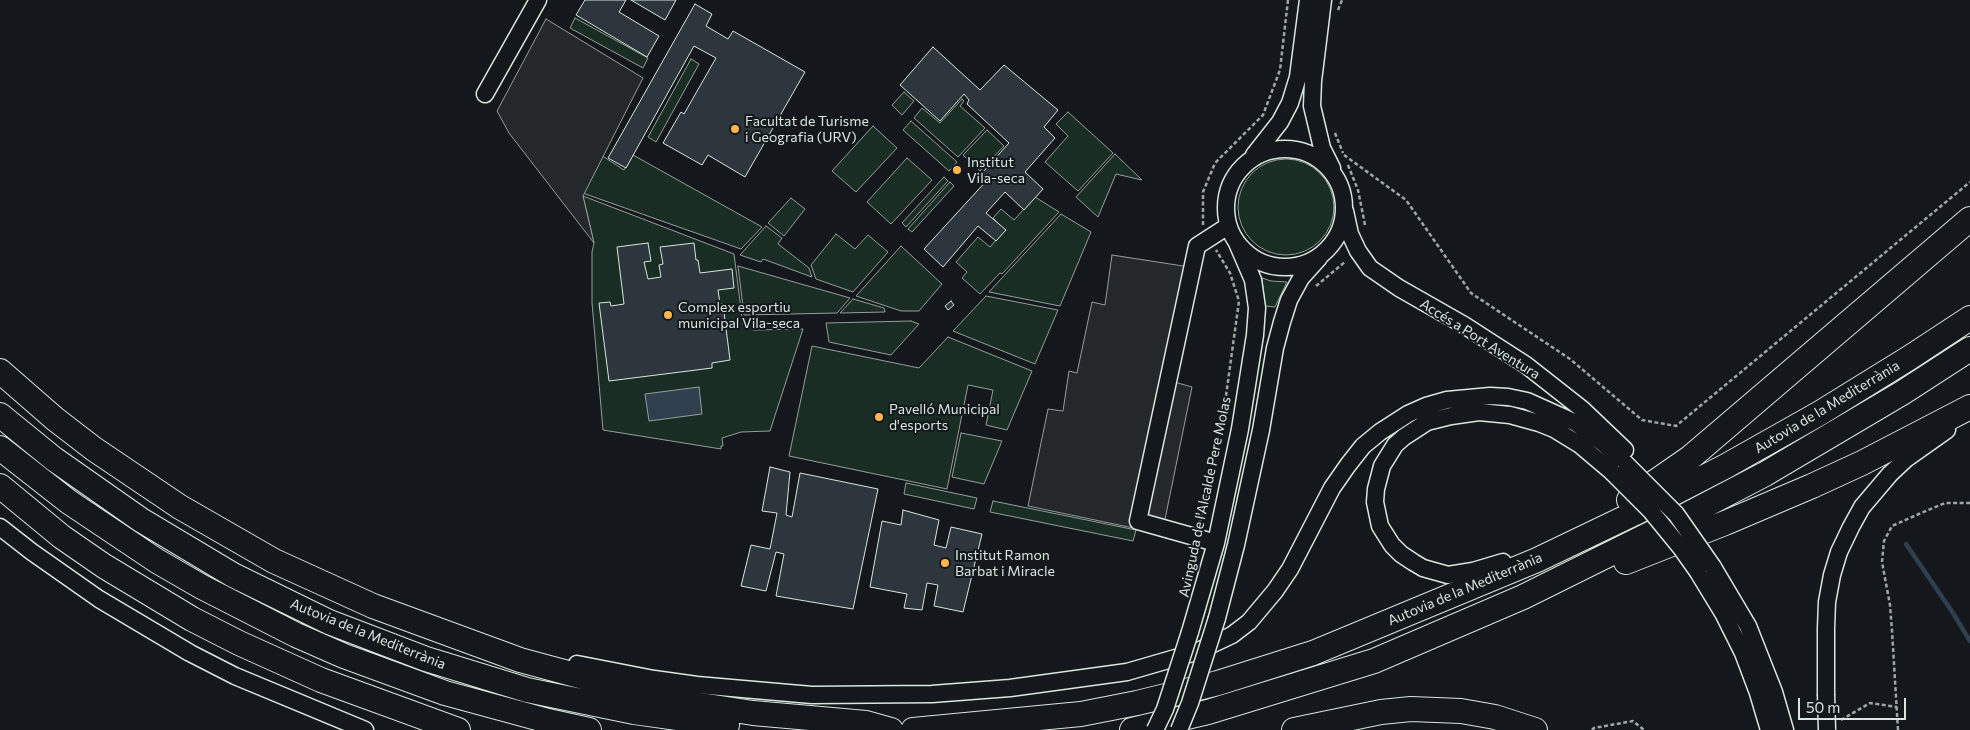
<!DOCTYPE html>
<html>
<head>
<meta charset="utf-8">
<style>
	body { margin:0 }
	#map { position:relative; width:1970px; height:730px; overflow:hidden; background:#14181c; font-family:Commissioner,sans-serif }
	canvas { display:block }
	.scale { position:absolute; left:1798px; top:698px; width:108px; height:22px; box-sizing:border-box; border:2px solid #d8e6dc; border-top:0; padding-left:6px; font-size:15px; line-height:18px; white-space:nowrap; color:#d8e6dc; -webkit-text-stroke:4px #14181c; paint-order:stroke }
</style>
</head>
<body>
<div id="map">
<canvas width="1970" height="730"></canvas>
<div class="scale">50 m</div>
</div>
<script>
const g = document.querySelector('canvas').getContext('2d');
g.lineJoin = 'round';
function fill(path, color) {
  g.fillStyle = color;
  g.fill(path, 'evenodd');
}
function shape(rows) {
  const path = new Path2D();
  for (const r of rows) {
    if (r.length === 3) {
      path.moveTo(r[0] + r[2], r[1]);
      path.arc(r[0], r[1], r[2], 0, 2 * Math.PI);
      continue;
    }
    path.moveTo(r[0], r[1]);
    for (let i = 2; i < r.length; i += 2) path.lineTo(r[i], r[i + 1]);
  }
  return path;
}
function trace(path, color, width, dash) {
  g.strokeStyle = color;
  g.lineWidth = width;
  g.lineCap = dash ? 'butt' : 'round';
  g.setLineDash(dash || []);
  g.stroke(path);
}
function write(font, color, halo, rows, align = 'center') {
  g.font = font + ' Commissioner,sans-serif';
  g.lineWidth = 4;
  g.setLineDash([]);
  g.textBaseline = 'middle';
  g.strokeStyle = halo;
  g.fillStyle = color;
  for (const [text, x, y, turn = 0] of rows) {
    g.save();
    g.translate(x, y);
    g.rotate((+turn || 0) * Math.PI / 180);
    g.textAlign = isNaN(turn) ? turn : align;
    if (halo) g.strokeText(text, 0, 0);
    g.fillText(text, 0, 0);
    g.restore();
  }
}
const green = shape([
	[575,18,648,58,643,68,570,28,575,18],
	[691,59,699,64,656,142,648,137,691,59],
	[904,92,914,101,902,115,892,105,904,92],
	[962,99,964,101,960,106,985,128,958,157,914,118,922,108,940,123,962,99],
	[1068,112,1113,153,1078,191,1045,162,1068,136,1056,124,1068,112],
	[911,121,957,162,949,171,903,130,911,121],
	[873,126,897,148,856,192,832,171,873,126],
	[987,130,1004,146,980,171,963,155,987,130],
	[598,153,624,170,633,155,762,227,741,249,577,191,598,153],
	[1115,154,1142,180,1116,174,1098,217,1076,197,1115,154],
	[907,158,932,180,891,224,867,202,907,158],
	[1286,207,48],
	[944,177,948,181,906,227,902,223,944,177],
	[950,182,954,186,912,232,908,229,950,182],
	[583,196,734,254,743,325,753,325,753,330,803,329,770,431,741,432,722,438,723,446,721,446,721,449,603,430,592,303,592,252,594,243,583,196],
	[1035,197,1059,212,1002,274,1000,273,980,294,962,278,967,272,956,262,978,237,990,247,1005,230,993,218,1001,209,1014,220,1035,197],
	[791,198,805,209,784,236,768,223,791,198],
	[1061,214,1091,232,1060,306,989,292,1061,214],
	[766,226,782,238,778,244,809,268,812,277,763,259,761,262,740,255,766,226],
	[836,234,855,249,868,235,888,252,853,292,816,279,811,265,836,234],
	[901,246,942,284,919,311,901,311,856,296,901,246],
	[738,266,850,298,837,313,744,315,738,266],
	[1262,278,1271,281,1287,282,1275,307,1265,306,1262,278],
	[986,296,1058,310,1035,364,953,331,986,296],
	[853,299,884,308,885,312,840,313,853,299],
	[911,321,919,324,891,355,829,342,826,323,911,321],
	[948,337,1032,371,1007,430,986,425,993,390,968,385,947,489,789,456,812,346,919,368,948,337],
	[961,433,1002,441,984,484,952,477,961,433],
	[906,483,977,498,974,509,904,494,906,483],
	[993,501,1136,530,1133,541,990,512,993,501]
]);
fill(green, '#1a2d24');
trace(green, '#939e99', 1);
const parking = shape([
	[546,19,643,78,583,196,594,243,509,133,497,111,546,19],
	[1112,255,1196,268,1171,381,1192,387,1162,534,1028,506,1048,409,1063,411,1069,371,1077,373,1092,302,1105,305,1112,255]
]);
fill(parking, '#24282b');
trace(parking, '#939e99', 1);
const water = shape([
	[699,387,702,414,649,421,645,394,699,387]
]);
fill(water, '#2f3f4d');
trace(water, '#939e99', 1);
trace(shape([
	[1906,544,1953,613,1970,641]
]), '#2f3f4d', 4.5);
const building = shape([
	[585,0,626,0,619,12,659,36,647,57,576,15,585,0],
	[631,0,676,0,665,20,631,0],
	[695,4,712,14,706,26,728,39,733,31,805,72,745,177,708,155,702,165,663,143,681,112,684,114,716,58,694,46,626,168,608,158,695,4],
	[933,47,980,90,1004,65,1058,110,1044,127,1055,138,1025,172,1043,189,1024,210,1005,192,986,213,1006,230,996,241,978,226,943,267,924,249,989,178,982,173,1009,143,967,104,969,100,964,94,940,121,900,85,933,47],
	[648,243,651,261,644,262,648,279,661,277,659,265,663,264,660,247,694,243,696,260,698,260,700,273,732,269,734,288,718,290,720,304,723,304,730,360,712,363,712,368,609,381,599,303,610,302,611,306,624,304,617,247,648,243],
	[951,301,954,305,948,310,945,306,951,301],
	[770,467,790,472,786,515,792,517,800,473,878,489,853,609,776,596,784,554,776,552,766,591,741,586,751,545,770,549,777,513,762,511,770,467],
	[903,510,939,520,934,545,946,548,951,527,982,534,963,612,934,606,938,585,927,583,922,610,904,608,907,594,870,587,882,521,901,525,903,510]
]);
fill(building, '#2c363c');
trace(building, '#d8e6dc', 1);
const minor = shape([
	[1323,0,1313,81,1312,106,1322,148,1332,168],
	[485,94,538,0],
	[1285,208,59],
	[1254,155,1280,122,1290,103,1298,77,1308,0],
	[1345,211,1350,234,1358,251,1370,268,1399,288,1464,325,1526,365,1582,409,1625,450],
	[0,527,32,552,99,599,190,653,235,676,365,730],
	[1216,543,1138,521,1197,246,1228,226],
	[1503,562,1473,571,1448,575,1423,568,1413,562,1401,554,1392,545,1380,526,1375,502,1376,489,1382,466,1395,445,1404,437,1427,422,1451,416,1479,412,1510,415,1539,423,1554,429,1580,445,1612,472],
	[1713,567,1748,626,1774,692,1785,730],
	[1698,572,1723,613,1743,653,1758,693,1769,730],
	[1217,618,1236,545,1261,430,1275,348,1282,322,1289,300,1301,278,1319,258],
	[1190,632,1216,543,1240,429,1255,335,1257,308,1253,280,1237,243],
	[577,664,654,679,697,685,812,695,932,694,1010,688,1127,672,1196,652,1232,635,1249,622,1275,591,1290,569,1332,488,1348,465,1363,446,1380,432,1408,414,1426,406,1447,400,1490,396,1508,397,1527,401,1576,423,1603,443,1626,464],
	[1826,694,1826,628,1827,602,1832,575,1839,552,1851,527,1862,507,1890,474,1906,459,1947,430]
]);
const highway = shape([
	[0,371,55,419,94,449,180,507,274,561,373,606,520,660,668,700,753,713,866,723,891,730],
	[0,415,54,459,141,520,233,575,329,622,426,659,527,690,634,712,727,725],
	[0,448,69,502,157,561,202,587,296,635,344,656,445,693,548,721,589,730],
	[0,486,62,537,104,566,192,619,239,643,321,680,458,730],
	[1629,500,1691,457,1970,219],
	[1626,562,1725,523,1812,486,1862,463,1970,407],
	[913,730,1081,714,1137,703,1218,683,1313,653,1537,560,1635,513,1726,466,1820,413,1909,358,1970,318],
	[1132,730,1208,712,1374,661,1523,597,1654,532,1765,474,1902,393,1970,349],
	[1294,730,1381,712,1411,709,1461,711,1495,717,1535,730]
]);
trace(minor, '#d8e6dc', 19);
trace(highway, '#d8e6dc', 26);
trace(shape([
	[1338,10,1342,0],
	[1335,133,1343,153],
	[1344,155,1406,200,1471,293,1570,359,1642,420,1676,426,1970,182],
	[1348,165,1358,190,1365,225],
	[1203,225,1203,192,1215,163,1263,115,1280,70,1288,0],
	[1316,286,1346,261],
	[1200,523,1222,425,1239,301,1230,273,1216,250],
	[1188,579,1194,553],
	[1841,720,1870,703,1897,707],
	[1592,730,1594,728,1633,721,1644,730],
	[1898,730,1892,631,1890,605,1882,562,1884,541,1892,526,1921,513,1945,503,1970,503]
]), '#9da8a2', 2.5, [4, 2.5]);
trace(minor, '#14181c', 16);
trace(highway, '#14181c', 24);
const minorBridge = shape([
	[1626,464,1676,514,1713,567],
	[1612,472,1650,510,1681,548,1698,572],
	[1826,694,1827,730],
	[1155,730,1165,709,1190,632],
	[1179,730,1190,703,1217,618]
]);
trace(minorBridge, '#d8e6dc', 19, []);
trace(minorBridge, '#14181c', 16);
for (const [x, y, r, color] of [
	[735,129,5,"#ffb74d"],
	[957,170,5,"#ffb74d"],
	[668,315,5,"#ffb74d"],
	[879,417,5,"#ffb74d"],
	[945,563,5,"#ffb74d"]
]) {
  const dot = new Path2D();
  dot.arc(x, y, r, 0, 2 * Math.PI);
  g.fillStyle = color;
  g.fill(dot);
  trace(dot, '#14181c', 2);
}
write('14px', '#d8e6dc', '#14181c', [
	["Facultat de Turisme",745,121],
	["i Geografia (URV)",745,137],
	["Institut",967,162],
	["Vila-seca",967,178],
	["Complex esportiu",678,307],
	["municipal Vila-seca",678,323],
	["Pavelló Municipal",889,409],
	["d'esports",889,425],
	["Institut Ramon",955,555],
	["Barbat i Miracle",955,571]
], 'left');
write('14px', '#d8e6dc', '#14181c', [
	["Accés a Port Aventura",1480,339,32],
	["Autovia de la Mediterrània",1827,407,-31],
	["Avinguda de l'Alcalde Pere Molas",1205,497,-78],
	["Autovia de la Mediterrània",1465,589,-23],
	["Autovia de la Mediterrània",368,634,22]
]);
</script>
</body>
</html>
